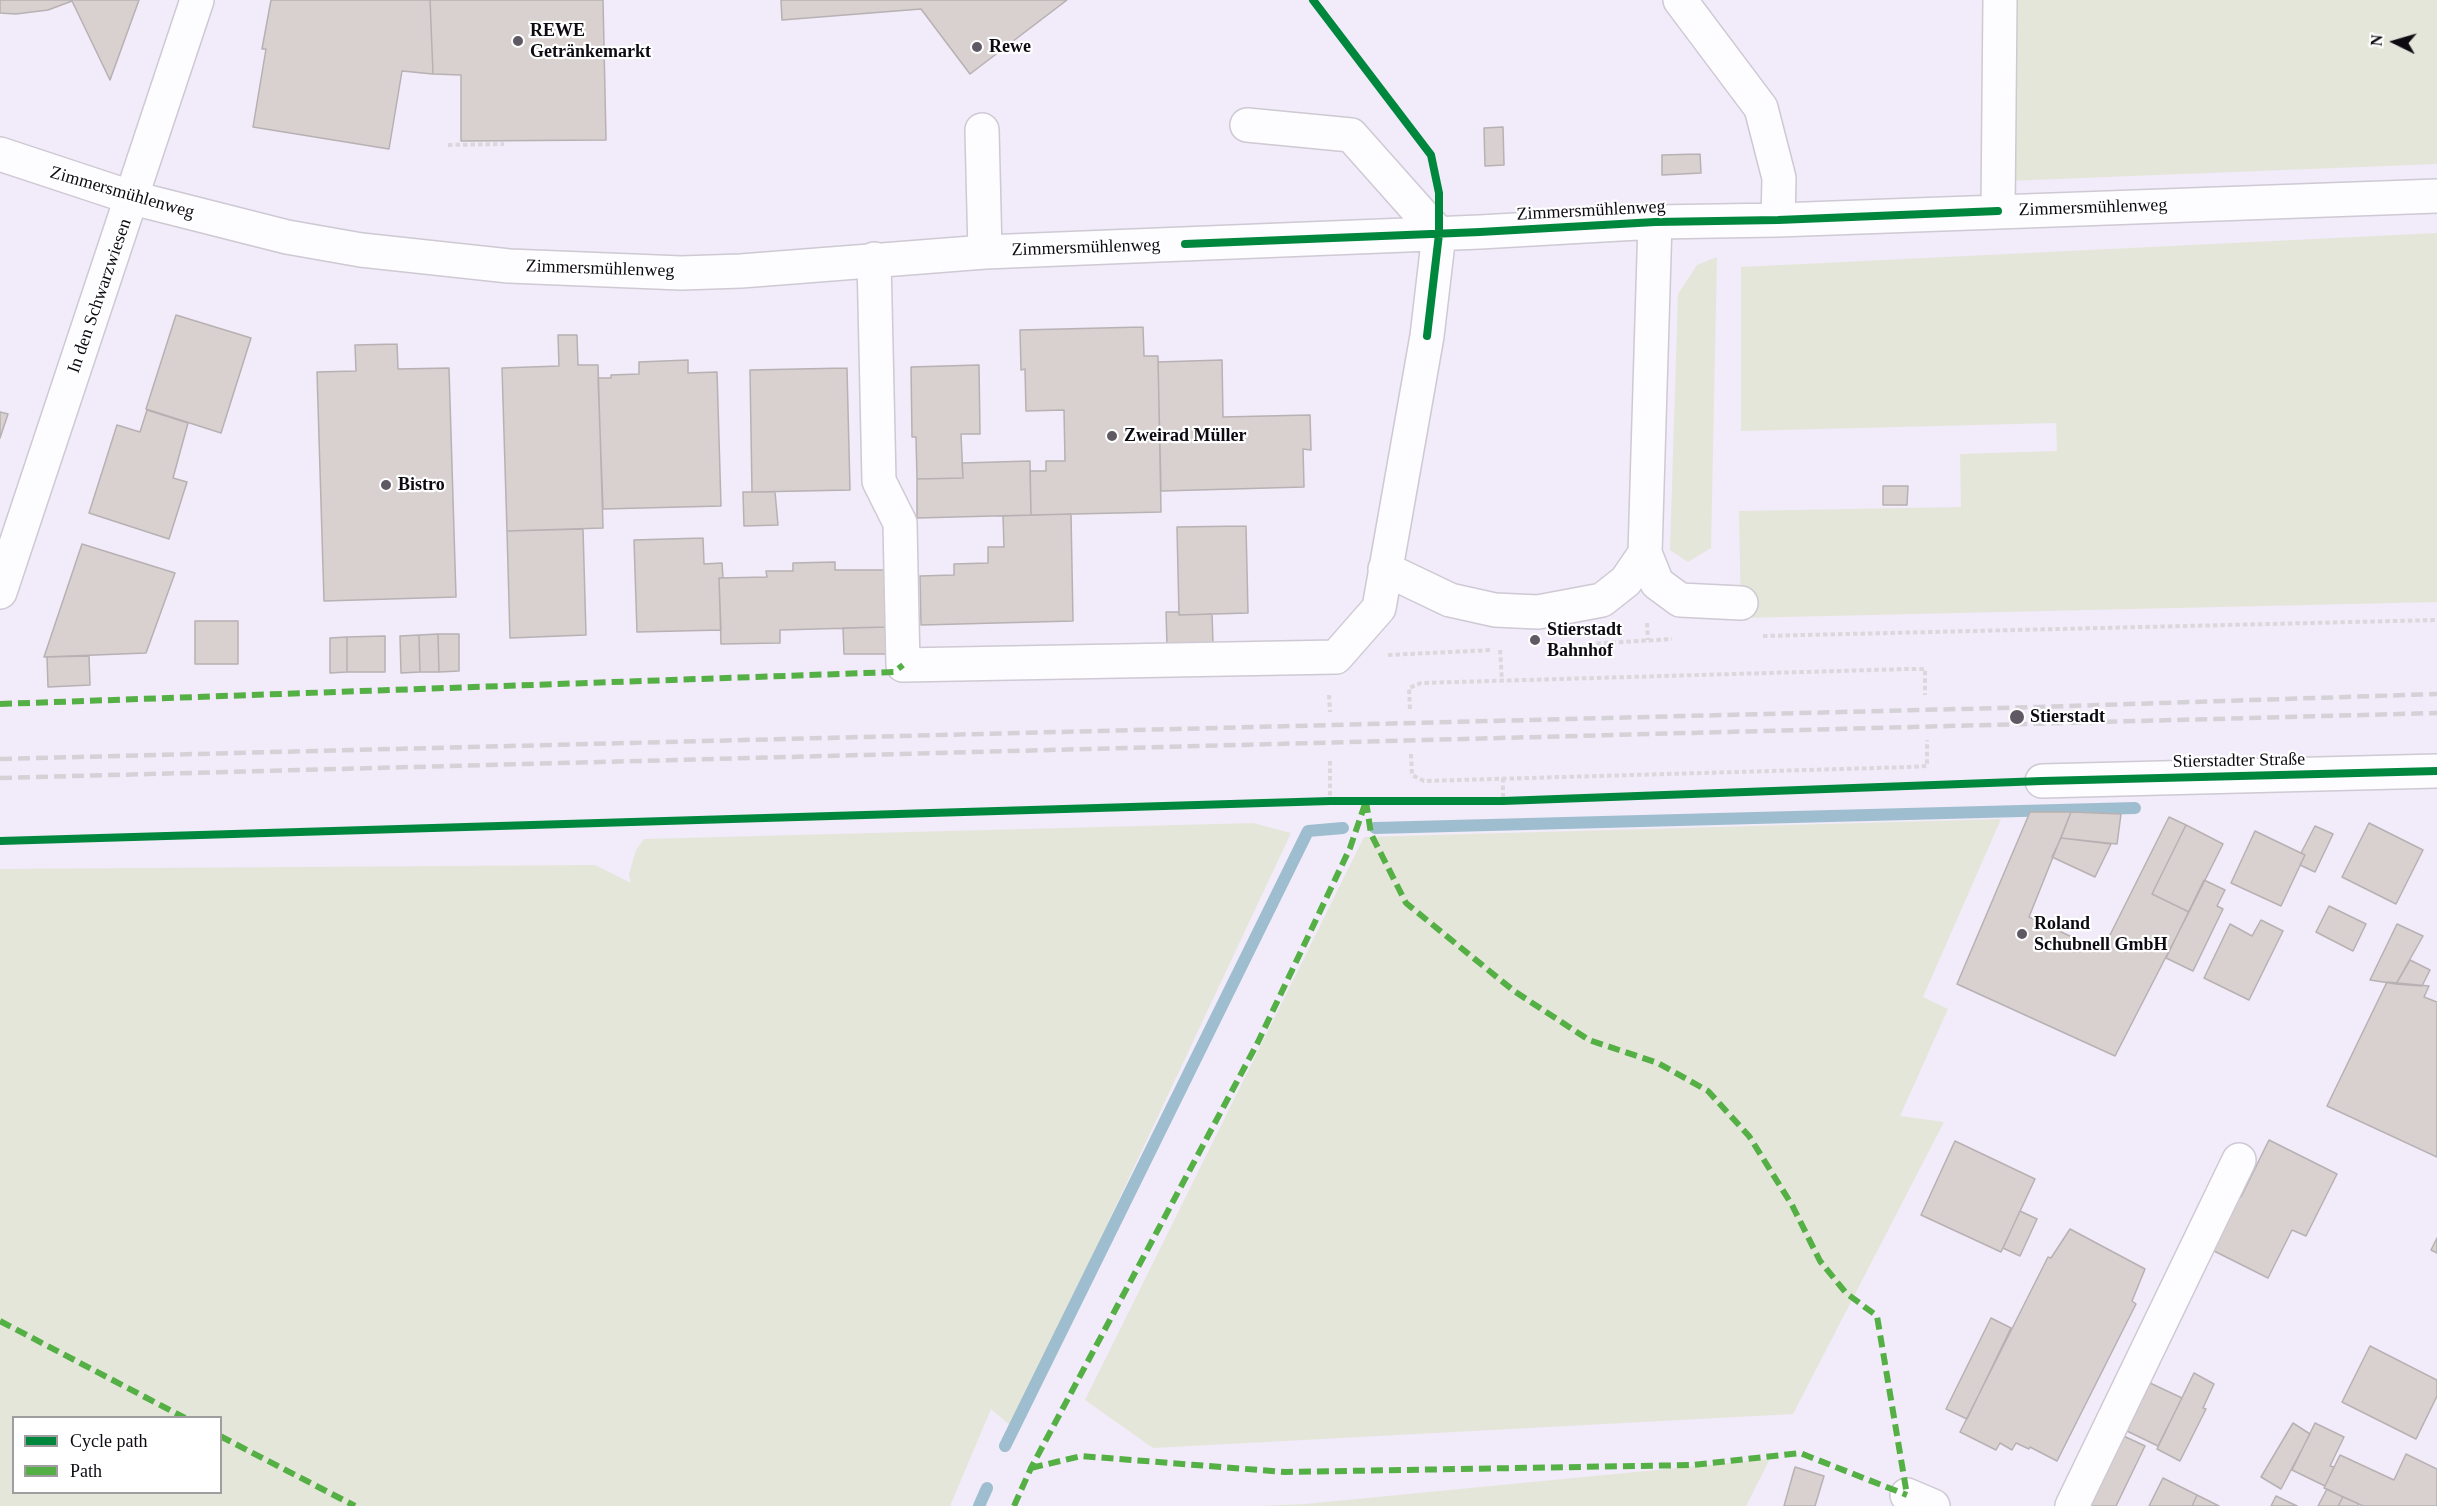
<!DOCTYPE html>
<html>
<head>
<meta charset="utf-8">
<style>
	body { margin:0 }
	#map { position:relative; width:2437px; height:1506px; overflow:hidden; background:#f2ebf9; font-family:"Times New Roman",serif }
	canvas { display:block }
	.legend { position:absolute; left:12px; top:1416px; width:210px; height:78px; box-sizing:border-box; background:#fff; border:2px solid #9f9da0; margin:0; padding:8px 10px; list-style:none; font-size:18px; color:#0e0a12 }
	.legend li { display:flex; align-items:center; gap:12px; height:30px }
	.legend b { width:30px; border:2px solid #9f9da0 }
	.north { position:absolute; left:2365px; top:12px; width:60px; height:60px; -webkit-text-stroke:4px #fff; paint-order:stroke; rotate:275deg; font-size:16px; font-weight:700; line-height:24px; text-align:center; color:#0e0a12 }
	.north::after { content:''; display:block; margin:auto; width:21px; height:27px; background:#0e0a12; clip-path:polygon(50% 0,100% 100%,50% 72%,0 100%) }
</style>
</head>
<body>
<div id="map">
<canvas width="2437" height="1506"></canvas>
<ul class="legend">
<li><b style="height:8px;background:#00873e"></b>Cycle path</li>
<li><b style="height:8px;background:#54b044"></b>Path</li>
</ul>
<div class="north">N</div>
</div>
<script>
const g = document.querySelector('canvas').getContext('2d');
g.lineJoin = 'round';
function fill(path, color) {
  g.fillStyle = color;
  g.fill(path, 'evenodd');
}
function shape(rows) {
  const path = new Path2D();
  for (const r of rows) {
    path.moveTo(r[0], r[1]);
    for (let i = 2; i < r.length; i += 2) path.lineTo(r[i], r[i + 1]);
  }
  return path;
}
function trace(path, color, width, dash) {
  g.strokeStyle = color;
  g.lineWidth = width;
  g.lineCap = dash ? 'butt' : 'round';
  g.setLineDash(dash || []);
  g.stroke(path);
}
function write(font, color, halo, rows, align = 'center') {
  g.font = font + ' "Times New Roman",serif';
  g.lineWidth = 4.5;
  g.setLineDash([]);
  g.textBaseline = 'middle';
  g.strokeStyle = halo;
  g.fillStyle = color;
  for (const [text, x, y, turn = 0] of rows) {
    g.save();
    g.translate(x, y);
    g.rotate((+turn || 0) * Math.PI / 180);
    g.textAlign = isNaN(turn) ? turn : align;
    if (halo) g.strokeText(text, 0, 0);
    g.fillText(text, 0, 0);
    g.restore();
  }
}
fill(shape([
	[2010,0,2437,0,2437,164,2006,181],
	[2437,233,2437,602,1741,618,1739,511,1961,507,1960,454,2057,451,2056,423,1741,431,1741,267],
	[1717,257,1711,548,1688,562,1670,550,1678,294,1697,265],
	[2001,819,1923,997,1948,1009,1900,1116,1944,1122,1793,1414,1153,1448,1085,1400,1364,837],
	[1253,823,1291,833,1012,1427,991,1409,950,1506,0,1506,0,869,595,865,631,883,629,874,636,850,644,839],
	[14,1418,220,1418,220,1492,14,1492],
	[1770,1459,1746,1506,1259,1506,1305,1504]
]), '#e5e6da');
trace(shape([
	[1375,828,2135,808],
	[1005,1446,1308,831,1343,828],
	[979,1506,987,1488]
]), '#9ebecf', 12);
const building = shape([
	[0,0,139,0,110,80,72,1,48,10,16,14,0,13,0,0],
	[271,0,430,0,433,74,402,71,389,149,253,127,266,49,262,49,271,0],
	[430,0,603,0,606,140,461,141,461,75,433,74,430,0],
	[781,0,1067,0,970,74,921,9,782,20,781,0],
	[1503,127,1504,165,1485,166,1484,128,1503,127],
	[1700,154,1701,173,1662,175,1662,155,1700,154],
	[176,315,251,338,221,433,146,409,176,315],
	[1143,327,1144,356,1158,356,1161,512,1031,515,1030,471,1046,471,1046,461,1065,461,1064,410,1026,411,1025,369,1021,370,1020,330,1143,327],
	[558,335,577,335,578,365,598,365,603,528,507,531,502,368,559,366,558,335],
	[397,344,398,369,449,368,456,597,324,601,317,372,356,371,355,345,397,344],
	[688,360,688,373,717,372,721,506,603,509,598,378,611,378,611,375,639,374,639,362,688,360],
	[1222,360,1223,417,1310,415,1311,450,1303,449,1304,487,1161,491,1158,362,1222,360],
	[979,365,980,434,961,434,963,478,917,479,916,437,912,437,911,367,979,365],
	[847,368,850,490,752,492,750,370,847,368],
	[147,410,188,423,173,478,187,482,169,539,89,513,117,425,140,432,147,410],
	[0,412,8,414,0,438,0,412],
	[1030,461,1031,515,917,518,917,479,963,478,962,463,1030,461],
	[1883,486,1908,486,1907,505,1883,505,1883,486],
	[743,492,775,492,778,525,744,526,743,492],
	[1071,514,1073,621,921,625,920,576,954,575,954,564,988,563,988,547,1004,547,1003,516,1071,514],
	[1246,526,1248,613,1179,615,1177,527,1246,526],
	[583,529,586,635,510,638,507,531,583,529],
	[703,538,704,564,722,563,723,578,719,578,721,630,637,632,634,540,703,538],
	[82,544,175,573,146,653,44,657,82,544],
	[835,562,835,570,886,570,888,627,780,630,780,643,721,644,719,578,767,577,766,571,793,571,793,563,835,562],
	[1166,612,1179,612,1179,615,1212,614,1213,644,1167,645,1166,612],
	[195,621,238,621,238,664,195,664,195,621],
	[888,627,888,654,844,654,843,628,888,627],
	[438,634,459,634,459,671,439,672,438,634],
	[438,634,439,672,420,672,419,635,438,634],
	[419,635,420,672,401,673,400,636,419,635],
	[385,636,385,672,347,672,347,637,385,636],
	[347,637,347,672,330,673,330,638,347,637],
	[89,656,90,685,48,687,47,657,89,656],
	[2030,812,2071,812,2029,917,2102,951,2169,817,2186,825,2152,894,2189,912,2115,1056,1957,984,2030,812],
	[2071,812,2121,814,2117,844,2061,838,2071,812],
	[2369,823,2423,850,2396,904,2342,877,2369,823],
	[2186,825,2223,844,2189,912,2152,894,2186,825],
	[2315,826,2333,834,2315,872,2300,865,2305,855,2301,853,2315,826],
	[2255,831,2305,855,2281,906,2231,883,2255,831],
	[2061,838,2111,844,2095,877,2052,857,2061,838],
	[2204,880,2225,890,2217,906,2223,909,2193,971,2166,958,2204,880],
	[2329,906,2366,924,2353,951,2316,932,2329,906],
	[2261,920,2283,931,2249,1000,2204,978,2230,924,2252,936,2261,920],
	[2397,924,2423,936,2396,984,2370,980,2397,924],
	[2410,960,2430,970,2422,986,2396,984,2410,960],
	[2387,982,2429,986,2424,997,2437,1002,2437,1157,2327,1106,2387,982],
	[2269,1140,2337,1174,2306,1236,2292,1230,2268,1278,2208,1248,2234,1194,2241,1197,2269,1140],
	[1955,1141,2035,1179,2001,1252,1921,1215,1955,1141],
	[2020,1211,2037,1219,2020,1256,2003,1248,2020,1211],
	[2070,1229,2145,1269,2132,1301,2136,1304,2057,1461,2030,1447,2029,1449,2016,1443,2012,1450,2000,1443,1996,1450,1960,1432,2048,1257,2051,1258,2070,1229],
	[2437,1238,2437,1253,2431,1250,2437,1238],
	[1991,1318,2011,1328,1967,1419,1946,1409,1991,1318],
	[2370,1346,2437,1380,2437,1396,2416,1439,2342,1402,2370,1346],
	[2194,1373,2214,1384,2203,1408,2206,1409,2180,1461,2157,1449,2194,1373],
	[2150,1383,2182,1398,2158,1446,2127,1431,2150,1383],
	[2293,1423,2310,1434,2281,1489,2261,1477,2293,1423],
	[2315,1423,2344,1437,2330,1466,2334,1467,2325,1486,2292,1470,2315,1423],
	[2115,1432,2145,1446,2116,1506,2088,1506,2115,1432],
	[2406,1454,2437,1469,2437,1506,2363,1506,2324,1488,2340,1455,2394,1480,2406,1454],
	[1795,1467,1824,1476,1815,1506,1784,1506,1795,1467],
	[2163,1478,2197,1495,2192,1506,2149,1506,2163,1478],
	[2327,1489,2343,1497,2338,1506,2318,1506,2327,1489],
	[2197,1495,2219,1506,2192,1506,2197,1495],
	[2276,1496,2297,1506,2271,1506,2276,1496],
	[2343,1497,2359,1504,2358,1506,2338,1506,2343,1497]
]);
fill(building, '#d9d1d0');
trace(building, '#b7b1b3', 1.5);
const minor = shape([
	[1680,0,1761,108,1779,178,1778,220],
	[982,130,985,252],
	[0,154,133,198,287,237,361,250,509,266,681,273,741,271,985,252,1480,232,1655,222,1778,220,2437,196],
	[1998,211,2000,0],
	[1655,222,1645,553,1657,583,1680,600,1741,603],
	[874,259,879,481,900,523,903,665,1336,657,1379,608,1427,336,1439,234,1351,135,1247,125],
	[1385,569,1450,600,1495,610,1538,612,1602,600,1626,581,1645,553],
	[0,592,197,0],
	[2042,781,2437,771],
	[1907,1495,1933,1506],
	[2072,1506,2239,1160]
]);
trace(minor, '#cec9d3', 36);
trace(shape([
	[448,145,504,144],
	[1647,623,1648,640],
	[1763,636,2437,620],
	[1589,644,1672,639],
	[1500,650,1502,681],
	[1388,655,1492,650],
	[1329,695,1330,712],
	[1410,709,1409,688,1421,683,1907,669,1925,669,1925,695],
	[1411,754,1412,775,1424,781,1910,767,1927,766,1927,740],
	[1330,761,1330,801],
	[1503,778,1503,801]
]), '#dad8dc', 4, [4.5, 3]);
trace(minor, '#fdfcfe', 33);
trace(shape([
	[0,759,2038,707,2437,694],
	[0,778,2437,713]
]), '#d4d2d7', 4.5, [12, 6]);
trace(shape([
	[0,704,894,672,903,665],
	[1366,801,1371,834,1406,903,1514,991,1589,1040,1658,1063,1708,1091,1749,1136,1792,1205,1820,1261,1846,1293,1877,1316,1907,1495],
	[0,1321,185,1418],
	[220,1436,355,1506],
	[1031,1468,1081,1456,1285,1472,1693,1465,1800,1453,1907,1495],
	[1014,1506,1031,1468,1258,1042,1350,848,1365,804]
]), '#54b044', 6, [12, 6]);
trace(shape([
	[1313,0,1431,155,1439,193,1439,234,1427,336],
	[1185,244,1480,232,1655,222,1778,220,1998,211],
	[0,841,1330,801,1503,801,2042,781,2437,771]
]), '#00873e', 8);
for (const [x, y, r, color] of [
	[518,41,6,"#5e5963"],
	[977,47,6,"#5e5963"],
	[1112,436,6,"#5e5963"],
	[386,485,6,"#5e5963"],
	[1535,640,6,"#5e5963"],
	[2017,717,8,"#5e5963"],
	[2022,934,6,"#5e5963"]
]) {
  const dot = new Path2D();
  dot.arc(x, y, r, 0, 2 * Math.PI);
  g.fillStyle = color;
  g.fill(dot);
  trace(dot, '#fff', 2);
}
write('bold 18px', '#0e0a12', '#fff', [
	["REWE",530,31],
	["Getränkemarkt",530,52],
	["Rewe",989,47],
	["Zweirad Müller",1124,436],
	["Bistro",398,485],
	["Stierstadt",1547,630],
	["Bahnhof",1547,651],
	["Stierstadt",2030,717],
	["Roland",2034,924],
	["Schubnell GmbH",2034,945]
], 'left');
write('18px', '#0e0a12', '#fff', [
	["Zimmersmühlenweg",122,193,16],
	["Zimmersmühlenweg",2093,208,-2],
	["Zimmersmühlenweg",1591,211,-3],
	["Zimmersmühlenweg",1086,248,-2],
	["Zimmersmühlenweg",600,269,2],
	["In den Schwarzwiesen",100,296,-71],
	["Stierstadter Straße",2239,761,-1]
]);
</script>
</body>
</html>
